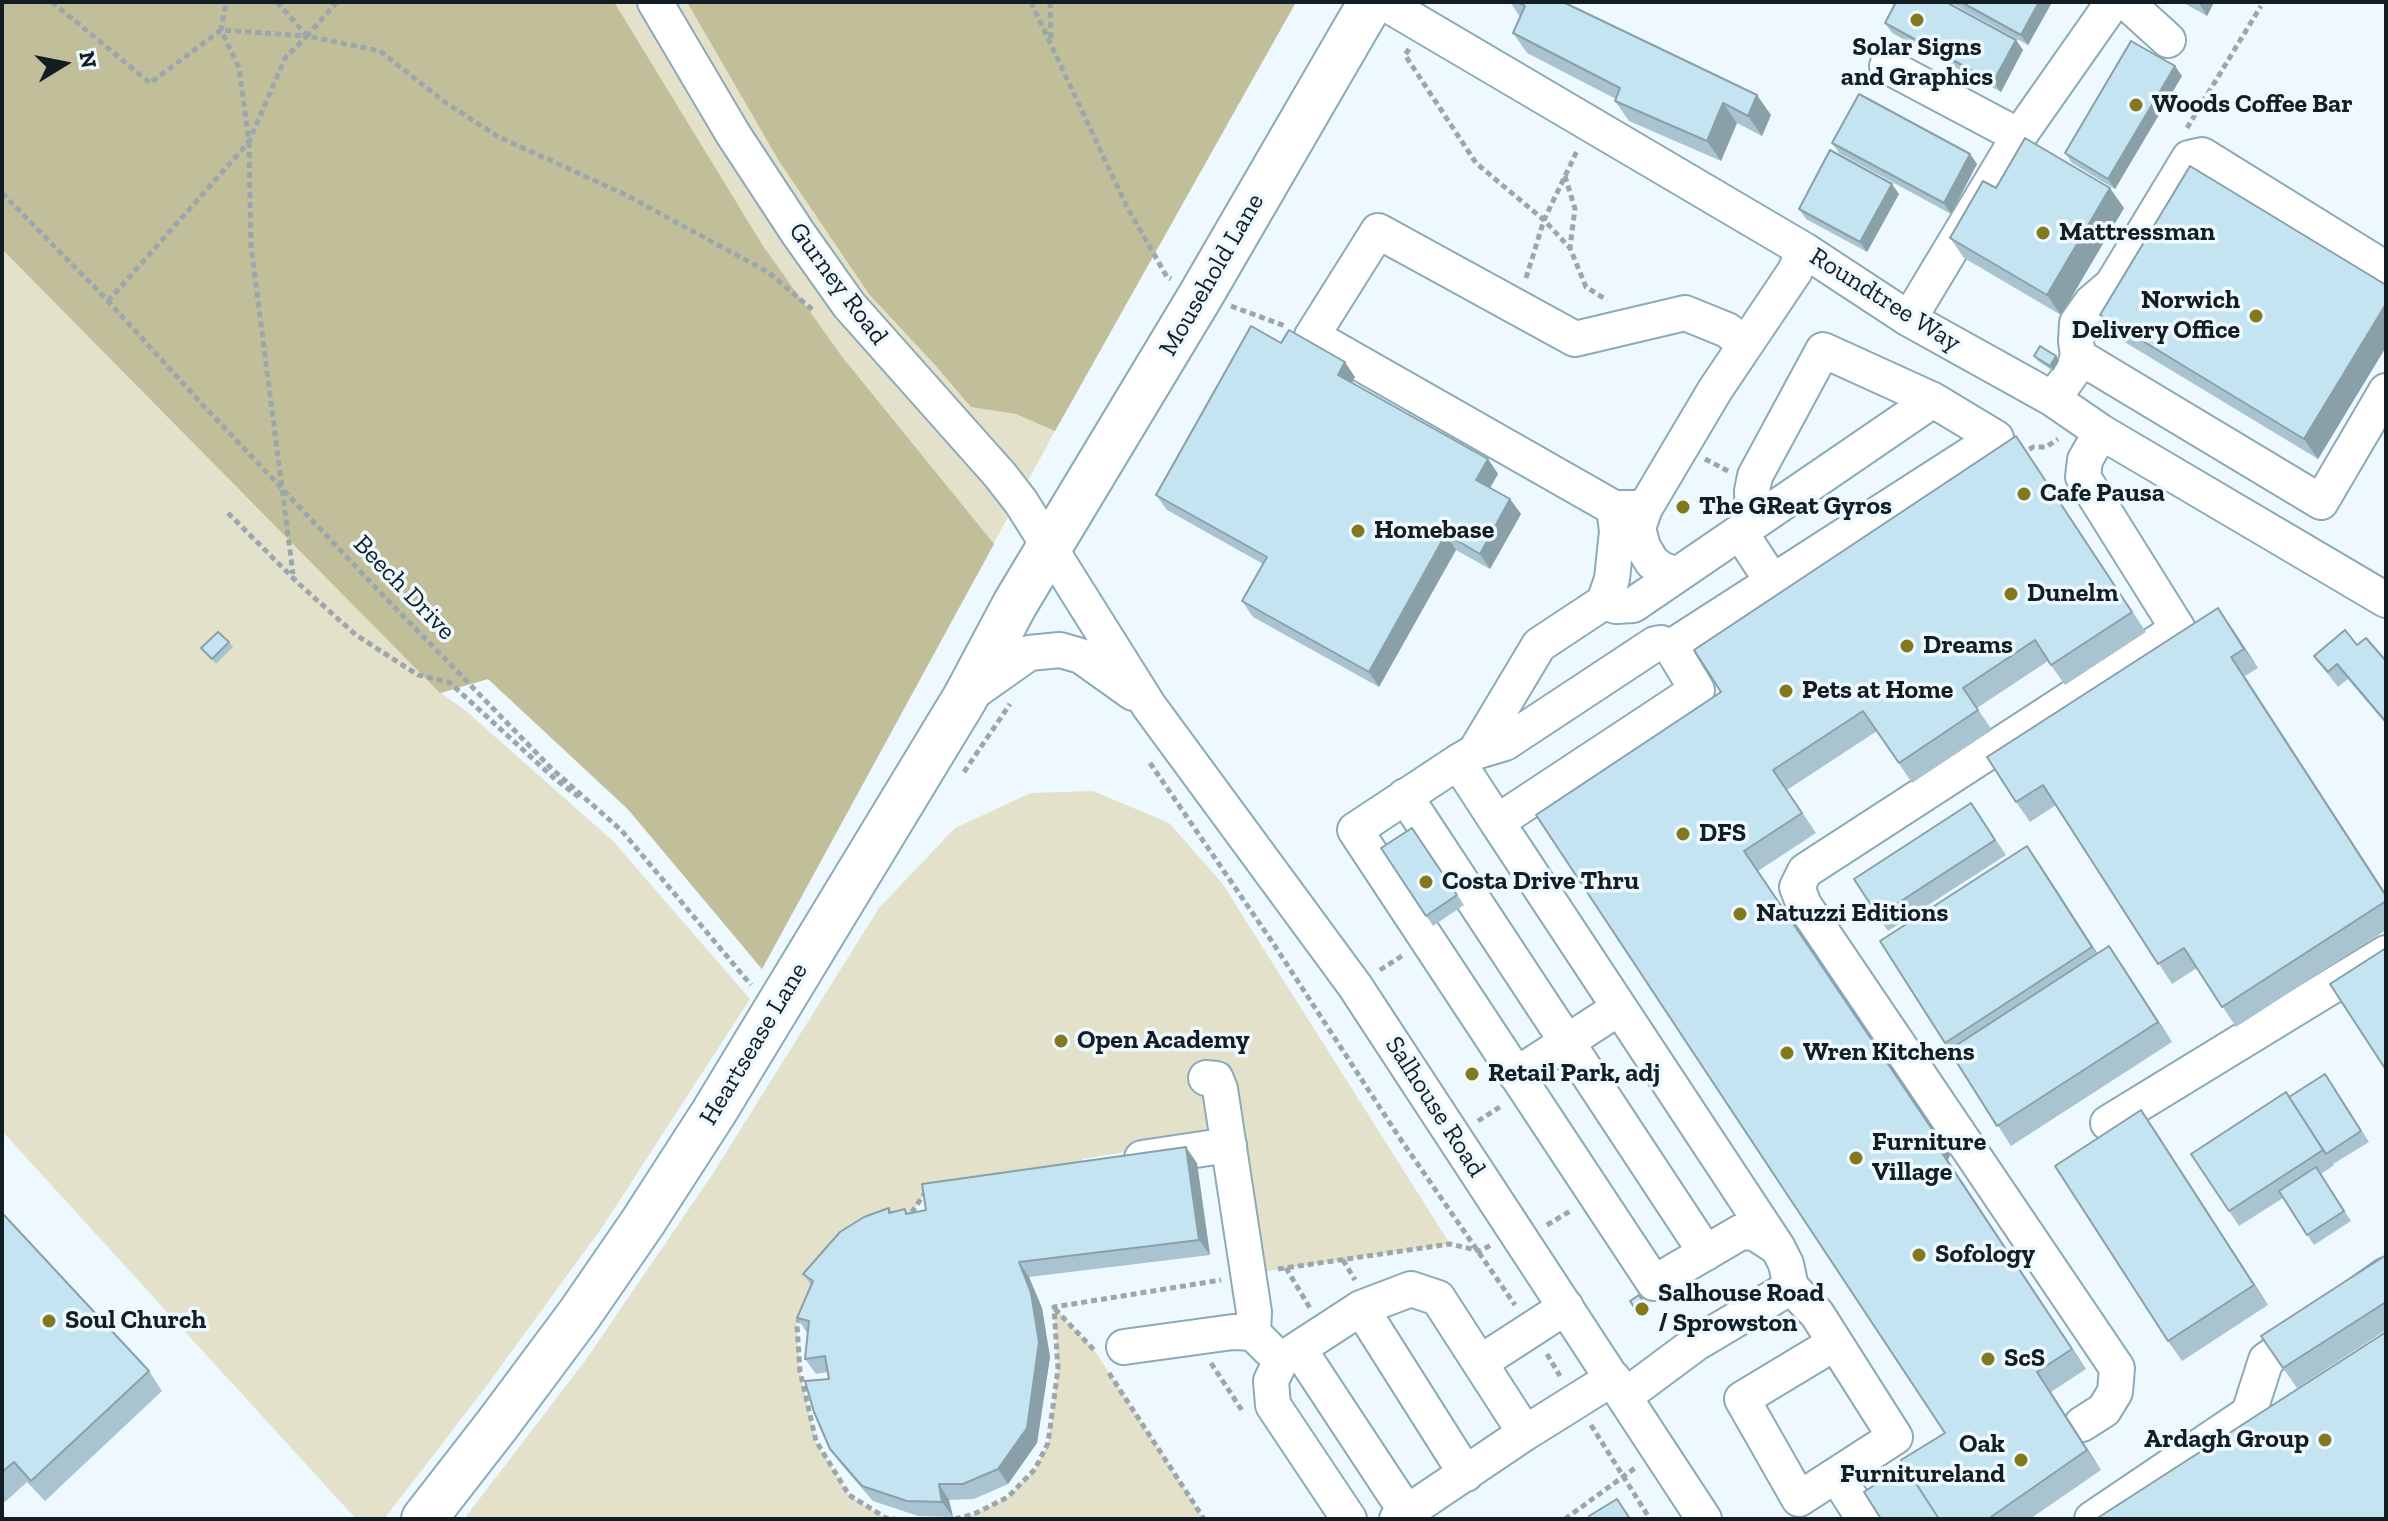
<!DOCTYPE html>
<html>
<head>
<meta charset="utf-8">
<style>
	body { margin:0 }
	#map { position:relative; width:2388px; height:1521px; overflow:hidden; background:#edf9ff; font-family:"Zilla Slab",serif }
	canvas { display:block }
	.frame { position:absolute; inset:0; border:4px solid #121e23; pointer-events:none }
	.north { position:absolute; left:24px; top:24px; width:80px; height:80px; -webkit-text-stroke:6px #edf9ff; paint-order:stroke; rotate:80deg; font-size:22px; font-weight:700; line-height:32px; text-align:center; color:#121e23 }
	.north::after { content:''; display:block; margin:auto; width:28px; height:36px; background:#121e23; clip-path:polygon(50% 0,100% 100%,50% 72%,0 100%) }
</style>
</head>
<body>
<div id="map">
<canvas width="2388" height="1521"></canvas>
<div class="frame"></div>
<div class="north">N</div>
</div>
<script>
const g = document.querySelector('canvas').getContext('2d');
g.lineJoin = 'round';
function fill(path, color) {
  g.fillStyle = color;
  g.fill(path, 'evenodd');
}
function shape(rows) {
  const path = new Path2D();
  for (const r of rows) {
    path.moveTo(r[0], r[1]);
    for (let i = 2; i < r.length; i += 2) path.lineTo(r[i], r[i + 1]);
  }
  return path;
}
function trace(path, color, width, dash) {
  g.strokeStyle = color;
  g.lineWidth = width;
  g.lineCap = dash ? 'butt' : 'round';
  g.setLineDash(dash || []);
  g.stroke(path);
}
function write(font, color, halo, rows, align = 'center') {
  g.font = font + ' "Zilla Slab",serif';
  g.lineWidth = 7;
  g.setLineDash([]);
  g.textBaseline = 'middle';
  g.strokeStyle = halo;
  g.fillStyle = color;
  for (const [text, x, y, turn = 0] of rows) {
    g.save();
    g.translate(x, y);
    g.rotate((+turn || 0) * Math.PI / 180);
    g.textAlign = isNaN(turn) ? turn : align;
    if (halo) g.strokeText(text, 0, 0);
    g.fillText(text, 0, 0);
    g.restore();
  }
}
fill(shape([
	[2,2,1296,2,1055,431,762,969,628,810,488,679,441,693,466,711,613,841,750,999,603,1226,485,1388,384,1519,356,1519,2,1131],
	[1093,791,1169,823,1222,883,1450,1244,1248,1274,1218,1137,1082,1159,1083,1167,927,1190,912,1212,837,1239,805,1301,797,1325,800,1371,816,1442,849,1495,886,1518,895,1519,464,1519,585,1361,712,1175,879,908,955,828,1031,793],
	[1054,1307,1095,1351,1204,1519,955,1519,974,1514,1008,1497,1035,1469,1048,1443,1058,1369]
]), '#e3e1c9');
fill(shape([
	[2,2,614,2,763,246,843,358,994,544,762,969,628,809,488,679,440,693,2,249],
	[687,2,1296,2,1055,431,1016,414,971,407,936,366,869,294,779,161]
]), '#c1be9a');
const minor = shape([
	[655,2,733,134,798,233,849,305,1000,475,1021,502,1149,706,1355,986,1704,1519],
	[1383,2,1804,250,1909,319,2053,399,2101,432,2386,600],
	[2126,2,2168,40],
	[1887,66,2019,136],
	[1804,250,1795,271,1715,390,1645,508,1638,528,1643,547,1652,562,1661,569,1677,575,1933,400,1996,438,1671,647,1697,690,1497,822,1778,1248,1786,1264,1791,1287,1817,1314,1895,1437,1799,1499,1742,1399,1835,1343],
	[1909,319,2019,136,2113,2],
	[2078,356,2321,502,2386,391],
	[2053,399,2073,371,2078,356,2076,341,2077,323,2091,303,2112,285,2189,158,2202,155,2386,269],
	[1645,508,1614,508,1312,336,1378,231,1575,339,1685,313,1727,330,1744,343],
	[1753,522,1752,491,1755,476,1823,350,1933,400],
	[1740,532,1772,581],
	[1604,602,1612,579,1617,531,1614,508],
	[968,696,1029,653,1060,650,1081,656,1133,693],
	[1475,752,1505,743,1655,644,1661,643,1671,647],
	[1458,762,1475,752,1539,645,1604,602,1616,606,1633,605,1677,575],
	[1405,796,1706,1253],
	[1497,822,1458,762,1355,830,1654,1283,1741,1232,1755,1233,1778,1248],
	[1516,1075,1619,1008],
	[1206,1078,1216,1079,1220,1089,1254,1312,1253,1333],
	[2108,1123,2386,953],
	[1142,1158,1229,1145],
	[1361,1308,1466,1474],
	[1124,1347,1233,1332,1253,1333,1269,1349],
	[1299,1349,1407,1513],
	[1481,1362,1566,1307],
	[1625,1396,1695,1344,1791,1287],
	[2082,1424,2104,1410,2115,1392,2117,1368,1804,905,1797,887,1805,871,2178,629,2083,477,2085,460,2101,432],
	[1836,1475,1864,1519],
	[1349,1519,1273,1405,1271,1381,1281,1360,1361,1308,1411,1289,1438,1298,1525,1433],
	[1397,1519,1525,1433,1613,1378],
	[2092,1519,2249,1413,2266,1360,2386,1275]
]);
const highway = shape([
	[424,1519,497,1425,579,1315,643,1222,714,1112,965,698,1015,604,1201,295,1371,2]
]);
trace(minor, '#8caab7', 38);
trace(highway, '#8caab7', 48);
trace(shape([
	[52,2,150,83,221,30,307,36,285,58,249,142,239,68,221,30,226,2],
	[277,2,307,36],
	[337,2,307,36,380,51,446,103,499,137,626,195,768,272,814,311],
	[1031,2,1127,207,1167,277,1171,279],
	[1050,2,1051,40],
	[1409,49,1405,55,1476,163,1544,220,1570,248,1586,287,1607,300],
	[2187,128,2261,6],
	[249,142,251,246,293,574],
	[1565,176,1575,209,1570,247],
	[2,193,108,301,200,402,377,589,551,768,622,831,751,985],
	[1526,278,1544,220,1577,151],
	[108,301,248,143],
	[1231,306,1285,326],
	[2021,455,2033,447,2046,447,2058,439],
	[1705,459,1728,471],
	[228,513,299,584,356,635,418,675,449,682,555,779,579,797],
	[1150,763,1271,940,1399,1137,1515,1305],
	[964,772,1010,704],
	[1380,970,1405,954],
	[1478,1121,1503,1105],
	[902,1216,912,1212,927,1190],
	[1547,1225,1572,1210],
	[1343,1260,1355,1280],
	[1286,1268,1310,1308],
	[1278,1269,1450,1244,1480,1251,1491,1245],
	[1055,1309,1095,1351],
	[800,1317,797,1325,800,1371,816,1441,849,1495,886,1518,895,1519],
	[1547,1354,1560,1376],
	[1211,1363,1243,1412],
	[1109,1373,1204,1519],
	[1591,1425,1650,1519],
	[955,1519,974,1514,1008,1497,1035,1469,1048,1443,1058,1369,1054,1307,1221,1280],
	[1565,1519,1635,1468]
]), '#9ba7ac', 5, [6, 4]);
trace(minor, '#fff', 34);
trace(highway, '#fff', 44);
fill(shape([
	[1510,2,1563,2,1771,115,1762,136,1737,123,1721,161,1629,121,1615,101,1616,99,1527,53,1513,33,1520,17],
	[1950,2,2049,2,2051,4,2028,45],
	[2182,2,2214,2,2207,16],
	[1885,23,2016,40,2023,50,2001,92,1892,33],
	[2182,76,2115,189,2072,163,2065,153],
	[1832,143,1970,154,1977,164,1951,214,1839,153],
	[1996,188,2124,208,2061,315,1964,258,1950,238],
	[1899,194,1867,252,1806,219,1799,209],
	[2386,285,2386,347,2318,459,2113,335,2100,315],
	[1281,343,1355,377,1352,383,1488,459,1498,474,1490,488,1510,499,1521,514,1490,569,1456,550,1379,687,1253,617,1242,601,1263,564,1167,510,1156,495],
	[2034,356,2056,356,2059,361,2053,371,2038,361],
	[2016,436,2146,632,2065,685,2048,661,1977,708,1992,730,1912,783,1877,731,1787,790,1816,833,1758,871,1950,1155,1948,1160,2086,1369,2051,1392,2101,1470,2030,1519,1881,1519,1904,1465,1945,1433,1536,815,1721,692],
	[2232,628,2258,668,2245,676,2386,894,2386,930,2236,1027,2197,968,2172,984,2056,805,2030,822,2016,802],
	[229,642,233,647,216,664,201,648],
	[2357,645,2386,661,2386,724,2348,679,2338,687,2314,656],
	[1971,803,2006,855,1888,931,1878,916],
	[1412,828,1464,905,1433,926,1381,848],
	[2041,866,2098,954,2109,946,2172,1042,2011,1146,1880,941],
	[2332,1084,2369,1142,2333,1164,2334,1165,2321,1174,2351,1221,2314,1245,2283,1198,2239,1226,2229,1211,2289,1097],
	[2141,1110,2268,1305,2182,1361,2168,1341],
	[1197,1163,1210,1255,1029,1277,1042,1308,1050,1357,1037,1443,1008,1484,974,1499,949,1500,953,1517,918,1516,873,1501,841,1464,830,1449,828,1372,816,1374,805,1359,808,1334,797,1318,811,1285,803,1274,889,1208,892,1212,905,1209,908,1214],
	[2,1217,149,1371,162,1391,45,1501,27,1482,5,1502,2,1499],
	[2386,1255,2386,1330,2297,1388,2283,1368],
	[1639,1295,1650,1312,1641,1318,1630,1301]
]), '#a9c4d0');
fill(shape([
	[2039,2,2049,2,2051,4,2028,45,2021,35],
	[2201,2,2214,2,2207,16,2200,5],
	[2016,40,2023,50,2001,92,1993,82],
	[2175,66,2182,76,2115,189,2108,179],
	[1757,95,1771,115,1762,136,1748,116],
	[1723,103,1737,123,1721,161,1707,141],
	[1970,154,1977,164,1951,214,1944,203],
	[1892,184,1899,194,1867,252,1860,242],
	[2110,188,2124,208,2061,315,2047,295],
	[2386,304,2386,347,2318,459,2304,439],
	[2056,356,2059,361,2053,371,2050,366],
	[1345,362,1355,377,1348,390,1338,375],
	[1488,459,1498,474,1486,495,1476,480],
	[1510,499,1521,514,1490,569,1480,554],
	[1446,534,1456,550,1379,687,1369,672],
	[2218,608,2232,628,2258,668,2244,649],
	[2231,657,2386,894,2386,896],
	[2027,846,2041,866,2106,967,2092,947],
	[1744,851,1950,1155,1948,1160,2086,1369,2072,1349],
	[2109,946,2123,966,2172,1042,2158,1022],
	[2141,1110,2155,1130,2268,1305,2254,1285],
	[1186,1147,1197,1163,1210,1255,1199,1240],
	[1019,1262,1029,1277,1042,1308,1050,1357,1037,1443,1008,1484,998,1469],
	[2037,1372,2051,1392,2101,1470,2087,1450],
	[939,1484,949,1500,953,1517,942,1502]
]), '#8aa0a9');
const building = shape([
	[1517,2,1563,2,1757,95,1748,116,1723,103,1707,141,1615,101,1620,88,1513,33,1525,6,1517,2],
	[1896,2,1946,2,2016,40,1993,82,1885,23,1896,2],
	[1961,2,2039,2,2021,35,1961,2],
	[2131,41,2175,66,2108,179,2065,153,2131,41],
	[1859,94,1970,154,1944,203,1832,143,1859,94],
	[2025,138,2110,188,2047,295,1950,238,1983,181,1996,188,2025,138],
	[1830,150,1892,184,1860,242,1799,209,1830,150],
	[2190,166,2386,285,2386,304,2304,439,2100,315,2190,166],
	[1251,326,1281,343,1289,330,1345,362,1338,375,1488,459,1476,480,1510,499,1480,554,1446,534,1369,672,1242,601,1267,557,1156,495,1251,326],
	[2040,346,2056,356,2050,366,2034,356,2040,346],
	[2016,436,2132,612,2051,665,2035,640,1963,688,1978,710,1899,763,1863,711,1773,770,1802,813,1744,851,1936,1135,1934,1141,2072,1349,2037,1372,2087,1450,1988,1519,1939,1519,1901,1460,1945,1433,1536,815,1721,692,1694,650,2016,436],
	[2218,608,2244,649,2231,657,2386,896,2386,901,2222,1007,2184,948,2158,964,2043,785,2016,802,1987,757,2218,608],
	[2345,630,2357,645,2366,638,2386,661,2386,722,2337,664,2328,672,2314,656,2345,630],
	[218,632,229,642,212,659,201,648,218,632],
	[1971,803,1995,840,1878,916,1854,879,1971,803],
	[1412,828,1457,895,1426,916,1381,848,1412,828],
	[2027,846,2092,947,1945,1043,1880,941,2027,846],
	[2109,946,2158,1022,1997,1126,1949,1050,2109,946],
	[2386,948,2386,1070,2330,984,2386,948],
	[2325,1074,2361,1131,2326,1154,2289,1097,2325,1074],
	[2286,1092,2323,1150,2229,1211,2191,1154,2286,1092],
	[2141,1110,2254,1285,2168,1341,2055,1166,2141,1110],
	[1186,1147,1199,1240,1019,1262,1031,1293,1039,1342,1027,1428,998,1469,963,1484,939,1484,942,1502,907,1501,862,1486,830,1449,814,1412,805,1381,829,1379,825,1356,805,1359,809,1321,797,1318,813,1281,803,1274,840,1232,864,1217,889,1208,889,1213,905,1209,906,1214,926,1210,922,1184,1186,1147],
	[2316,1167,2344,1211,2307,1235,2279,1191,2316,1167],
	[4,1215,149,1371,31,1481,14,1462,2,1472,2,1217,4,1215],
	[2386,1255,2386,1302,2283,1368,2261,1336,2386,1255],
	[1639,1295,1647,1307,1638,1313,1630,1301,1639,1295],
	[2386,1332,2386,1519,2096,1519,2386,1332],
	[1904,1465,1939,1519,1881,1519,1864,1492,1904,1465],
	[1617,1499,1630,1519,1591,1519,1589,1516,1617,1499]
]);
fill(building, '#c5e4f2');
trace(building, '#8aa0a9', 2);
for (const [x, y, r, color] of [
	[1917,20,8,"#82791d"],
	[2136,105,8,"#82791d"],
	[2043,233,8,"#82791d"],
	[2256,316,8,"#82791d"],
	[2024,494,8,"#82791d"],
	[1683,507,8,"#82791d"],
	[1358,531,8,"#82791d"],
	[2011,594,8,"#82791d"],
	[1907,646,8,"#82791d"],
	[1786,691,8,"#82791d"],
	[1683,834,8,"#82791d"],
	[1426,882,8,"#82791d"],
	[1740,914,8,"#82791d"],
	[1061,1041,8,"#82791d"],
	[1787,1053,8,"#82791d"],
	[1472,1074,8,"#82791d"],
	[1856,1158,8,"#82791d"],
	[1919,1255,8,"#82791d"],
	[1642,1309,8,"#82791d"],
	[49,1321,8,"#82791d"],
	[1988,1359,8,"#82791d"],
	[2325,1440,8,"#82791d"],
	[2021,1460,8,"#82791d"]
]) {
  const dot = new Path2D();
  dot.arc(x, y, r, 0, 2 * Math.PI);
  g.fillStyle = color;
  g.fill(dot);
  trace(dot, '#edf9ff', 3);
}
write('bold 26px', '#121e23', '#edf9ff', [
	["Solar Signs",1917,48,"center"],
	["and Graphics",1917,78,"center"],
	["Woods Coffee Bar",2152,105],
	["Mattressman",2059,233],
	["Norwich",2240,301,"right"],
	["Delivery Office",2240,331,"right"],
	["Cafe Pausa",2040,494],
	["The GReat Gyros",1699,507],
	["Homebase",1374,531],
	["Dunelm",2027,594],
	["Dreams",1923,646],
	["Pets at Home",1802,691],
	["DFS",1699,834],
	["Costa Drive Thru",1442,882],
	["Natuzzi Editions",1756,914],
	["Open Academy",1077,1041],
	["Wren Kitchens",1803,1053],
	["Retail Park, adj",1488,1074],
	["Furniture",1872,1143],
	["Village",1872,1173],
	["Sofology",1935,1255],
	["Salhouse Road",1658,1294],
	["/ Sprowston",1658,1324],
	["Soul Church",65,1321],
	["ScS",2004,1359],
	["Ardagh Group",2309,1440,"right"],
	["Oak",2005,1445,"right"],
	["Furnitureland",2005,1475,"right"]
], 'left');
write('26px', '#121e23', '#edf9ff', [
	["Mousehold Lane",1212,275,-60],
	["Gurney Road",838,284,53],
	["Roundtree Way",1885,300,32],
	["Beech Drive",404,588,46],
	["Heartsease Lane",754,1044,-59],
	["Salhouse Road",1435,1107,57]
]);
</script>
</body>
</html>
